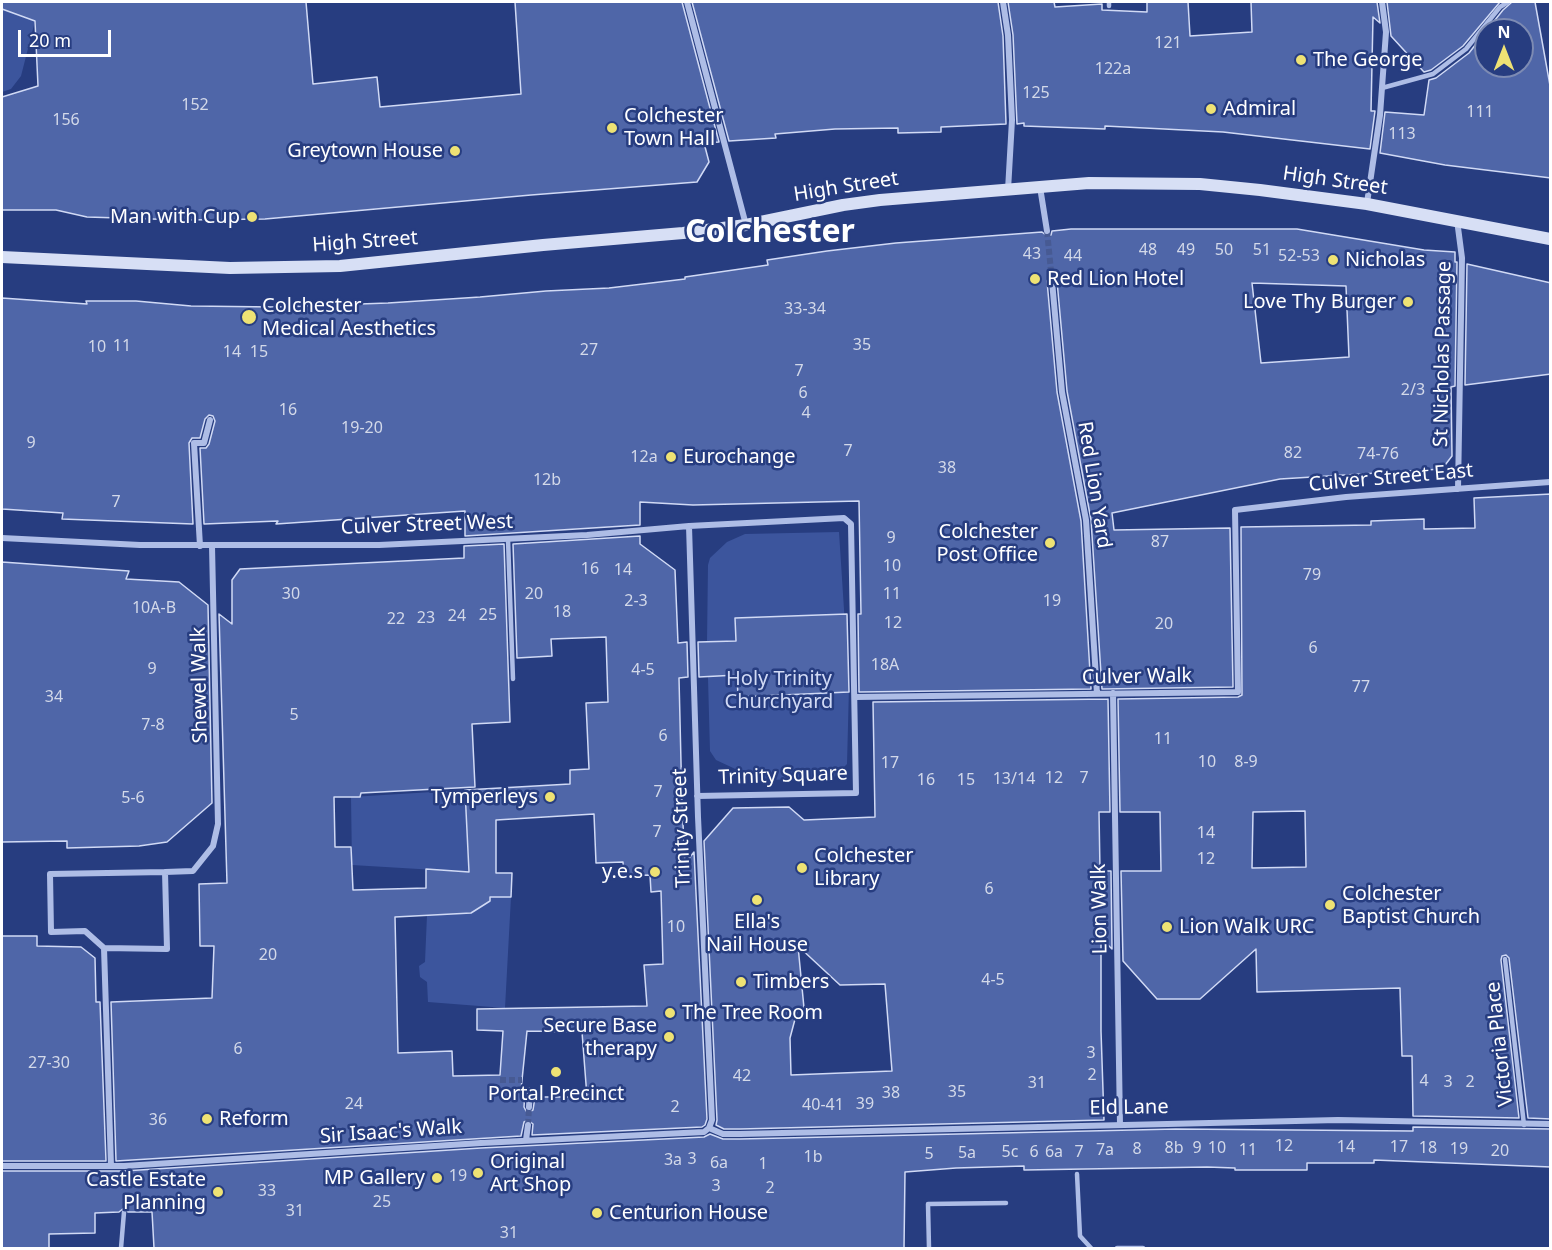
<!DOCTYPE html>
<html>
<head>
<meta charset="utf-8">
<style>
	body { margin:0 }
	#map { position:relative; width:1552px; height:1250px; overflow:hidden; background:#273d80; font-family:"Noto Sans",sans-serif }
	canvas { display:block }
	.frame { position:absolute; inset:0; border:3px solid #fff; pointer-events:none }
	.north { position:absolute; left:1474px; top:18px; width:60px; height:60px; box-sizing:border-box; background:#273d80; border:2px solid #7d8bb3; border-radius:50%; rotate:0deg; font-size:16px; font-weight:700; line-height:24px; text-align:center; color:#fff }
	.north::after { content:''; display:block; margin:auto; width:21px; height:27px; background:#eee274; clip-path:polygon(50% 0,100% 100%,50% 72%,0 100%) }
	.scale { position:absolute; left:18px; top:30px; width:93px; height:27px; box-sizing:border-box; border:3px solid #fff; border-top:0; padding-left:8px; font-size:18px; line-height:21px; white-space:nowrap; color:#fff; -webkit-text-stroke:4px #273d80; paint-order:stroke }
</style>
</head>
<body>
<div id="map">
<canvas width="1552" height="1250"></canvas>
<div class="frame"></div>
<div class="north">N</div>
<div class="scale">20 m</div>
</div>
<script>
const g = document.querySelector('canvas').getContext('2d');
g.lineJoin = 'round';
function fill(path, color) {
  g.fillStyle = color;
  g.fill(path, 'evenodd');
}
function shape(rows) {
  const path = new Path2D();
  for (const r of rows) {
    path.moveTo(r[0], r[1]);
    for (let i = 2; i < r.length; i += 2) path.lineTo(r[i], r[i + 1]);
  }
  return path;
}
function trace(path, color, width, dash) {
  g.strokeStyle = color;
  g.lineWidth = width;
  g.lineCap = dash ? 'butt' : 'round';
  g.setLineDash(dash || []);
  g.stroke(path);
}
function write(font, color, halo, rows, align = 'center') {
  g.font = font + ' "Noto Sans",sans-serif';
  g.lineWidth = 5;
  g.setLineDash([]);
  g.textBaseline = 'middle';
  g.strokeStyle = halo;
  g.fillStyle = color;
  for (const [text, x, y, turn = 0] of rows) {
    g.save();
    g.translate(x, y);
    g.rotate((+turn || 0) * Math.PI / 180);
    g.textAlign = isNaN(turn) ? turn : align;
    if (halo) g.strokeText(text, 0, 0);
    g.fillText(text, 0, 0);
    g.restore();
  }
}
fill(shape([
	[2,2,6,2,17,15,35,21,21,76,11,89,2,92],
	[839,532,849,687,847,764,832,779,759,780,716,760,710,751,707,642,708,565,710,558,727,542,745,534],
	[465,790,469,872,352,865,351,797],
	[490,897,511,897,505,1008,428,1002,427,982,420,977,419,966,425,962,427,915,482,902,490,902]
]), '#3c559d');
const building = shape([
	[2,2,306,2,313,84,377,77,380,107,521,94,515,2,682,2,719,142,704,143,709,162,697,182,531,195,265,219,184,220,87,217,56,210,2,210,2,97,38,86,35,21,2,9,2,2],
	[692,2,998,2,1003,36,1006,124,941,127,941,132,898,133,898,128,835,129,775,134,776,138,729,141,692,2],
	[1008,2,1054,2,1055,7,1102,4,1102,10,1147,12,1147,2,1188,2,1190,36,1252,32,1251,2,1377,2,1380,23,1373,17,1371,111,1375,111,1370,149,1223,132,1105,126,1105,129,1024,126,1024,123,1017,124,1013,35,1008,2],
	[1387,2,1500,2,1463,46,1431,70,1424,72,1391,36,1387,2],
	[1512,2,1535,2,1551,91,1551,178,1445,165,1380,153,1385,112,1424,115,1429,80,1436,78,1469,53,1486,31,1486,66,1522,66,1522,30,1487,30,1503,10,1512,2],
	[1071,229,1297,229,1424,250,1455,252,1455,262,1457,262,1455,386,1451,387,1452,456,1442,469,1280,479,1112,513,1114,530,1230,528,1233,687,1102,689,1091,520,1067,391,1057,281,1052,276,1049,277,1047,281,1057,392,1081,521,1091,689,859,692,858,614,861,614,859,501,693,505,640,502,640,525,465,536,465,511,276,524,278,521,204,524,200,448,206,448,209,444,215,421,213,416,209,415,205,419,200,438,192,438,189,443,193,524,62,519,63,513,2,509,2,298,87,304,86,301,136,301,191,306,275,307,388,303,480,297,546,291,609,288,685,279,685,277,768,265,767,260,827,251,896,243,1042,232,1047,236,1051,235,1052,231,1071,229],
	[1252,283,1346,286,1349,357,1261,363,1252,283],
	[1467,264,1551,283,1551,374,1465,385,1467,264],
	[1551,494,1551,1119,1528,1118,1509,958,1506,955,1502,956,1501,960,1519,1118,1413,1116,1412,1056,1402,1056,1400,988,1257,992,1256,949,1200,999,1157,999,1123,961,1121,871,1161,871,1160,812,1120,812,1118,699,1238,697,1242,695,1241,527,1371,525,1371,521,1424,519,1424,529,1475,528,1474,498,1551,494],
	[1305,811,1306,867,1252,868,1253,812,1305,811],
	[640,536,640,544,675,570,678,643,687,642,688,677,679,678,682,805,685,863,694,852,707,1119,705,1125,702,1127,532,1135,533,1124,528,1120,524,1122,521,1136,116,1161,111,1002,212,998,214,946,200,946,199,884,227,883,219,614,232,624,232,580,240,569,464,558,464,546,504,544,510,722,472,724,475,787,361,793,360,797,334,797,335,847,351,847,353,890,426,888,426,869,469,872,465,790,570,784,570,770,589,769,586,703,608,702,606,637,551,639,552,656,517,658,513,544,640,536],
	[594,814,596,863,623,862,624,876,650,875,651,892,661,891,663,964,644,965,647,1006,477,1009,477,1030,503,1031,500,1075,453,1076,452,1051,398,1053,395,917,471,913,490,901,490,897,511,897,512,873,496,873,496,820,594,814],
	[527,1031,582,1032,587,1097,535,1097,533,1110,529,1112,526,1111,524,1107,525,1090,521,1090,527,1031],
	[2,562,129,571,126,579,179,582,208,605,212,803,167,842,139,846,67,848,67,841,2,842,2,562],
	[847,614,849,692,738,697,737,675,699,677,698,642,736,641,735,618,847,614],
	[1108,699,1110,812,1099,812,1100,871,1111,871,1112,949,1101,938,1101,1031,1104,1120,740,1129,724,1129,716,1125,717,1120,704,841,733,808,789,807,804,820,875,817,873,702,1108,699],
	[798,946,840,985,885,984,892,1071,791,1075,790,1038,798,1008,804,1008,798,946],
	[2,936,37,936,37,946,81,947,95,958,96,1002,100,1002,106,1161,2,1161,2,936],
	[1413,1127,1551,1129,1551,1167,1374,1160,1374,1163,1307,1163,1307,1170,1235,1170,1235,1168,1207,1167,1024,1170,1024,1166,956,1168,905,1172,904,1248,154,1248,152,1212,128,1212,124,1208,119,1212,95,1213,95,1233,49,1234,49,1248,2,1248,2,1171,124,1171,481,1148,704,1137,710,1134,723,1139,740,1139,1176,1129,1413,1131,1413,1127]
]);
fill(building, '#4f66a8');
trace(building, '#d1daf5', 1.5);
trace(shape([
	[1047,231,1052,281],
	[500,1080,522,1080],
	[528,1125,529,1107]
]), '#475a93', 6, [6, 3]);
trace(shape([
	[1109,2,1109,6],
	[1382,88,1433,74,1466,49,1500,7,1508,2],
	[508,539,513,679],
	[1505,959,1524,1125],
	[1077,1174,1080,1236,1091,1248],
	[121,1248,124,1212],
	[929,1248,928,1204,1006,1203],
	[1117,1248,1143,1248]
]), '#aebde6', 4.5);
trace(shape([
	[687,2,746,225],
	[1003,2,1008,35,1012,120,1008,190],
	[1040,187,1047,231],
	[1367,203,1380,115,1386,32,1382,2],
	[1457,220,1462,258,1458,489],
	[1052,281,1062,392,1086,520,1097,694],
	[689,526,698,817,712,1120,709,1128],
	[2,538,140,545,379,545,587,535,689,526,844,518,851,524,856,793,697,796],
	[200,546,194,443,204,443,210,420],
	[1113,693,1120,1125],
	[855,697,1238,692,1235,510,1346,497,1550,482],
	[104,948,85,931,51,932,50,874,165,872],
	[529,1107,530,1090],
	[709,1128,723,1134,740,1134,1338,1120,1550,1124],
	[526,1140,528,1125],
	[2,1166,124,1166,481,1143,704,1132,709,1128],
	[111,1166,104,948,167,949,165,872,193,871,213,846,218,824,212,546]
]), '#aebde6', 6);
trace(shape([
	[2,257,230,268,340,266,543,245,683,233,746,225,843,205,880,200,1089,183,1200,184,1260,190,1367,204,1550,239]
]), '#d7dff5', 12);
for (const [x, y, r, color] of [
	[1301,60,6,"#eee274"],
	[1211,109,6,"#eee274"],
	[612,128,6,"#eee274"],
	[455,151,6,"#eee274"],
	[252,217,6,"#eee274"],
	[1333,260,6,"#eee274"],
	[1035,279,6,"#eee274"],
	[1408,302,6,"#eee274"],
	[249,317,8,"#eee274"],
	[671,457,6,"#eee274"],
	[1050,543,6,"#eee274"],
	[550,797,6,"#eee274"],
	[802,868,6,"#eee274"],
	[655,872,6,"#eee274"],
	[757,900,6,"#eee274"],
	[1330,905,6,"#eee274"],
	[1167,927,6,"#eee274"],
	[741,982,6,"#eee274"],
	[670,1013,6,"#eee274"],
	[669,1037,6,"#eee274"],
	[556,1072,6,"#eee274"],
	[207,1119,6,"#eee274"],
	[478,1173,6,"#eee274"],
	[437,1178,6,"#eee274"],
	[218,1192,6,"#eee274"],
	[597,1213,6,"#eee274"]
]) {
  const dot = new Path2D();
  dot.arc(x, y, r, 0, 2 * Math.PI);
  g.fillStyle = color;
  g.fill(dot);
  trace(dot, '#273d80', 2);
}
write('16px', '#d3d9e9', null, [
	["121",1168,43],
	["122a",1113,69],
	["125",1036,93],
	["152",195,105],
	["111",1480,112],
	["156",66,120],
	["113",1402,134],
	["48",1148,250],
	["49",1186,250],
	["50",1224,250],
	["51",1262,250],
	["43",1032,254],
	["44",1073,256],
	["52-53",1299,256],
	["33-34",805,309],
	["35",862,345],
	["11",122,346],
	["10",97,347],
	["27",589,350],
	["14",232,352],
	["15",259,352],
	["7",799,371],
	["2/3",1413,390],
	["6",803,393],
	["16",288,410],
	["4",806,413],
	["19-20",362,428],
	["9",31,443],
	["7",848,451],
	["82",1293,453],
	["74-76",1378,454],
	["12a",644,457],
	["38",947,468],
	["12b",547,480],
	["7",116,502],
	["9",891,538],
	["87",1160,542],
	["10",892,566],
	["16",590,569],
	["14",623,570],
	["79",1312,575],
	["30",291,594],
	["20",534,594],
	["11",892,594],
	["2-3",636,601],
	["19",1052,601],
	["10A-B",154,608],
	["18",562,612],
	["25",488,615],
	["24",457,616],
	["23",426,618],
	["22",396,619],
	["12",893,623],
	["20",1164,624],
	["6",1313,648],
	["18A",885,665],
	["9",152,669],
	["4-5",643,670],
	["77",1361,687],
	["34",54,697],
	["5",294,715],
	["7-8",153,725],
	["6",663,736],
	["11",1163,739],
	["10",1207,762],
	["8-9",1246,762],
	["17",890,763],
	["12",1054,778],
	["7",1084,778],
	["13/14",1014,779],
	["16",926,780],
	["15",966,780],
	["7",658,792],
	["5-6",133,798],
	["7",657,832],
	["14",1206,833],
	["12",1206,859],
	["6",989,889],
	["10",676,927],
	["20",268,955],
	["4-5",993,980],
	["6",238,1049],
	["3",1091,1053],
	["27-30",49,1063],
	["2",1092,1075],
	["42",742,1076],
	["4",1424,1081],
	["3",1448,1082],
	["2",1470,1082],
	["31",1037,1083],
	["35",957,1092],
	["38",891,1093],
	["24",354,1104],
	["39",865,1104],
	["40-41",823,1105],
	["2",675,1107],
	["36",158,1120],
	["12",1284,1146],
	["14",1346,1147],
	["17",1399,1147],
	["8b",1174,1148],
	["9",1197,1148],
	["10",1217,1148],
	["18",1428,1148],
	["8",1137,1149],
	["19",1459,1149],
	["7a",1105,1150],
	["11",1248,1150],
	["20",1500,1151],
	["5c",1010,1152],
	["6",1034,1152],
	["6a",1054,1152],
	["7",1079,1152],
	["5a",967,1153],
	["5",929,1154],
	["1b",813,1157],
	["3",692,1159],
	["3a",673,1160],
	["6a",719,1163],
	["1",763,1164],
	["19",458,1176],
	["3",716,1186],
	["2",770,1188],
	["33",267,1191],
	["25",382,1202],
	["31",295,1211],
	["31",509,1233]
]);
write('20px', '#fff', '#273d80', [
	["The George",1313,60],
	["Admiral",1223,109],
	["Colchester",624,116],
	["Town Hall",624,139],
	["Greytown House",443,151,"right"],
	["Man with Cup",240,217,"right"],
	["Nicholas",1345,260],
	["Red Lion Hotel",1047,279],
	["Love Thy Burger",1396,302,"right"],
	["Colchester",262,306],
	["Medical Aesthetics",262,329],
	["Eurochange",683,457],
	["Colchester",1038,532,"right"],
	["Post Office",1038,555,"right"],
	["Tymperleys",538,797,"right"],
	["Colchester",814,856],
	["Library",814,879],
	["y.e.s",643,872,"right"],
	["Colchester",1342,894],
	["Baptist Church",1342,917],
	["Ella's",757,922,"center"],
	["Nail House",757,945,"center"],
	["Lion Walk URC",1179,927],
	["Timbers",753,982],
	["The Tree Room",682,1013],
	["Secure Base",657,1026,"right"],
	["therapy",657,1049,"right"],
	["Portal Precinct",556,1094,"center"],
	["Reform",219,1119],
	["Original",490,1162],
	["Art Shop",490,1185],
	["MP Gallery",425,1178,"right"],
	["Castle Estate",206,1180,"right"],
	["Planning",206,1203,"right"],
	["Centurion House",609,1213]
], 'left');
write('20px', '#fff', '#273d80', [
	["High Street",1335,181,8],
	["High Street",846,187,-9],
	["High Street",365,242,-4],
	["St Nicholas Passage",1443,354,-89],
	["Culver Street East",1391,478,-5],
	["Red Lion Yard",1094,485,81],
	["Culver Street West",427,525,-2],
	["Culver Walk",1137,677,-1],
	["Shewel Walk",200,685,-91],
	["Trinity Square",783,776,-2],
	["Trinity Street",682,828,-92],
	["Lion Walk",1100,909,-91],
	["Victoria Place",1500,1044,-96],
	["Eld Lane",1129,1108,-1],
	["Sir Isaac's Walk",391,1132,-4]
]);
write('20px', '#d1daf5', '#273d80', [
	["Holy Trinity",779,679],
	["Churchyard",779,702]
]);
write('bold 32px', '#fff', '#273d80', [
	["Colchester",770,233]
]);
</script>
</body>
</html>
